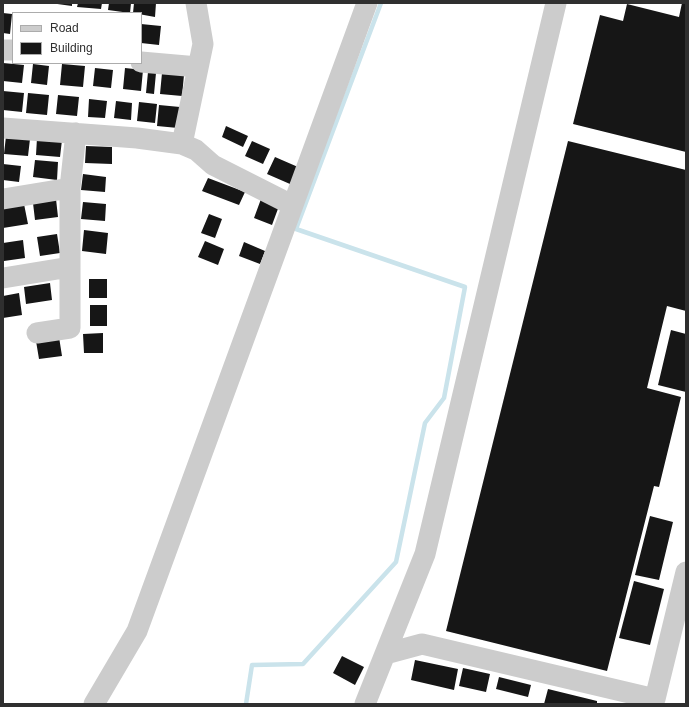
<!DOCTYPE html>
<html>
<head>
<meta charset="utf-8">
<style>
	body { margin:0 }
	#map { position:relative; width:689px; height:707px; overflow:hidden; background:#fff; font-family:Arial,sans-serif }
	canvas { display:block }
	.frame { position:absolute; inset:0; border:4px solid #2f2f2f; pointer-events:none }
	.legend { position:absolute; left:12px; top:12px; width:130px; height:52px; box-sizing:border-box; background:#fff; border:1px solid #acacac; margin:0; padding:5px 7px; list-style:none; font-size:12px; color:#2f2f2f }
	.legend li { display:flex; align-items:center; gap:8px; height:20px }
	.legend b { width:20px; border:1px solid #acacac }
</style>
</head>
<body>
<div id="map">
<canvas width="689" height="707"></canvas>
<div class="frame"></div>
<ul class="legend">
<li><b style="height:5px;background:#ccc"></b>Road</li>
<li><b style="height:11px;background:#161616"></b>Building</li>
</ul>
</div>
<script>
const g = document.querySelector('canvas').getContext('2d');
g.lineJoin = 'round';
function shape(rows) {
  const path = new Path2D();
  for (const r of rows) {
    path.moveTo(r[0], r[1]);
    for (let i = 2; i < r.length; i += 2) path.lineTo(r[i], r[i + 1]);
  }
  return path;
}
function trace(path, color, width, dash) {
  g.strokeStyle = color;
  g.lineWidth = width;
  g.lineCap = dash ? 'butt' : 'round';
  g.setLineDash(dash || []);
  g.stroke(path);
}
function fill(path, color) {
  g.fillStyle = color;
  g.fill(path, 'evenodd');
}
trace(shape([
	[246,704,252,665,303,664,396,562,425,423,444,398,465,287,296,229,381,3]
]), '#cae3eb', 4.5);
fill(shape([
	[50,3,72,3,72,6],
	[78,3,102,3,101,9,77,7],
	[109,3,131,3,130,13,108,10],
	[134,3,156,3,155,17,133,13],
	[682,3,686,3,686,152,573,124,600,15,623,21,627,4,679,17],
	[3,13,12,14,10,34,3,33],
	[141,24,161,26,159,45,141,43],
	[3,63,24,65,22,83,3,81],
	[33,64,49,66,47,85,31,83],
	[62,64,85,66,83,87,60,85],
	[95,68,113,70,111,88,93,86],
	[125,68,143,70,141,91,123,89],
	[148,72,156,73,154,94,146,93],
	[162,73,184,75,182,96,160,94],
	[3,91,24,93,22,112,3,110],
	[28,93,49,95,47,115,26,113],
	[58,95,79,97,77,116,56,114],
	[89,99,107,101,105,118,88,117],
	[116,101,132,103,131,120,114,118],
	[139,102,157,104,155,123,137,121],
	[159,105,180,107,178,128,157,126],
	[226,126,248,136,243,147,222,137],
	[6,136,30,139,28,156,4,154],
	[37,138,62,140,60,157,36,155],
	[252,141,270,149,263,164,245,156],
	[568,141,686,170,686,311,667,306,647,388,681,397,659,487,654,486,607,671,446,631],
	[86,146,112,147,112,164,85,163],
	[275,157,298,167,290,184,267,174],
	[35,160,58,162,57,180,33,177],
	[3,164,21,166,19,182,3,180],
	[83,174,106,177,105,192,81,190],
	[208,178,245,192,239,205,202,191],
	[56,199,58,217,35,220,33,203],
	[261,199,279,206,272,225,254,218],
	[83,202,106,204,105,221,81,219],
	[24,204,28,224,3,228,3,207],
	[209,214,222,219,215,238,201,233],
	[84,230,108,233,106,254,82,251],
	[57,234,60,253,40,256,37,237],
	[23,240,25,258,4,261,3,243],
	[205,241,224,249,218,265,198,257],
	[244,242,265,251,260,264,239,256],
	[89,279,107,279,107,298,89,298],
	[50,283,52,300,26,304,24,287],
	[19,293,22,315,3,318,3,296],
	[90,305,107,305,107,326,90,326],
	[671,330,686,334,686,392,658,385],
	[103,333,103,353,84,353,83,334],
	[59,337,62,356,39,359,36,341],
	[650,516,673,522,659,580,635,575],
	[634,581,664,589,650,645,619,638],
	[342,656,364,667,355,685,333,673],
	[415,660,458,669,454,690,411,680],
	[463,668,490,674,486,692,459,686],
	[499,677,531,685,528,697,496,689],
	[548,689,597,701,597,704,544,704]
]), '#161616');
trace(shape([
	[3,50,13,50],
	[141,62,198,67],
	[3,128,137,138,182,144,196,150,213,165,292,205],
	[182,144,203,44,196,3],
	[3,199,70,188],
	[3,278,70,267],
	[37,333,70,328,70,188,76,133],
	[385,654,422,644,655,699,686,572],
	[94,704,137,631,367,3],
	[365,704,425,554,556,3]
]), '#ccc', 21);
</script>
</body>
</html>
